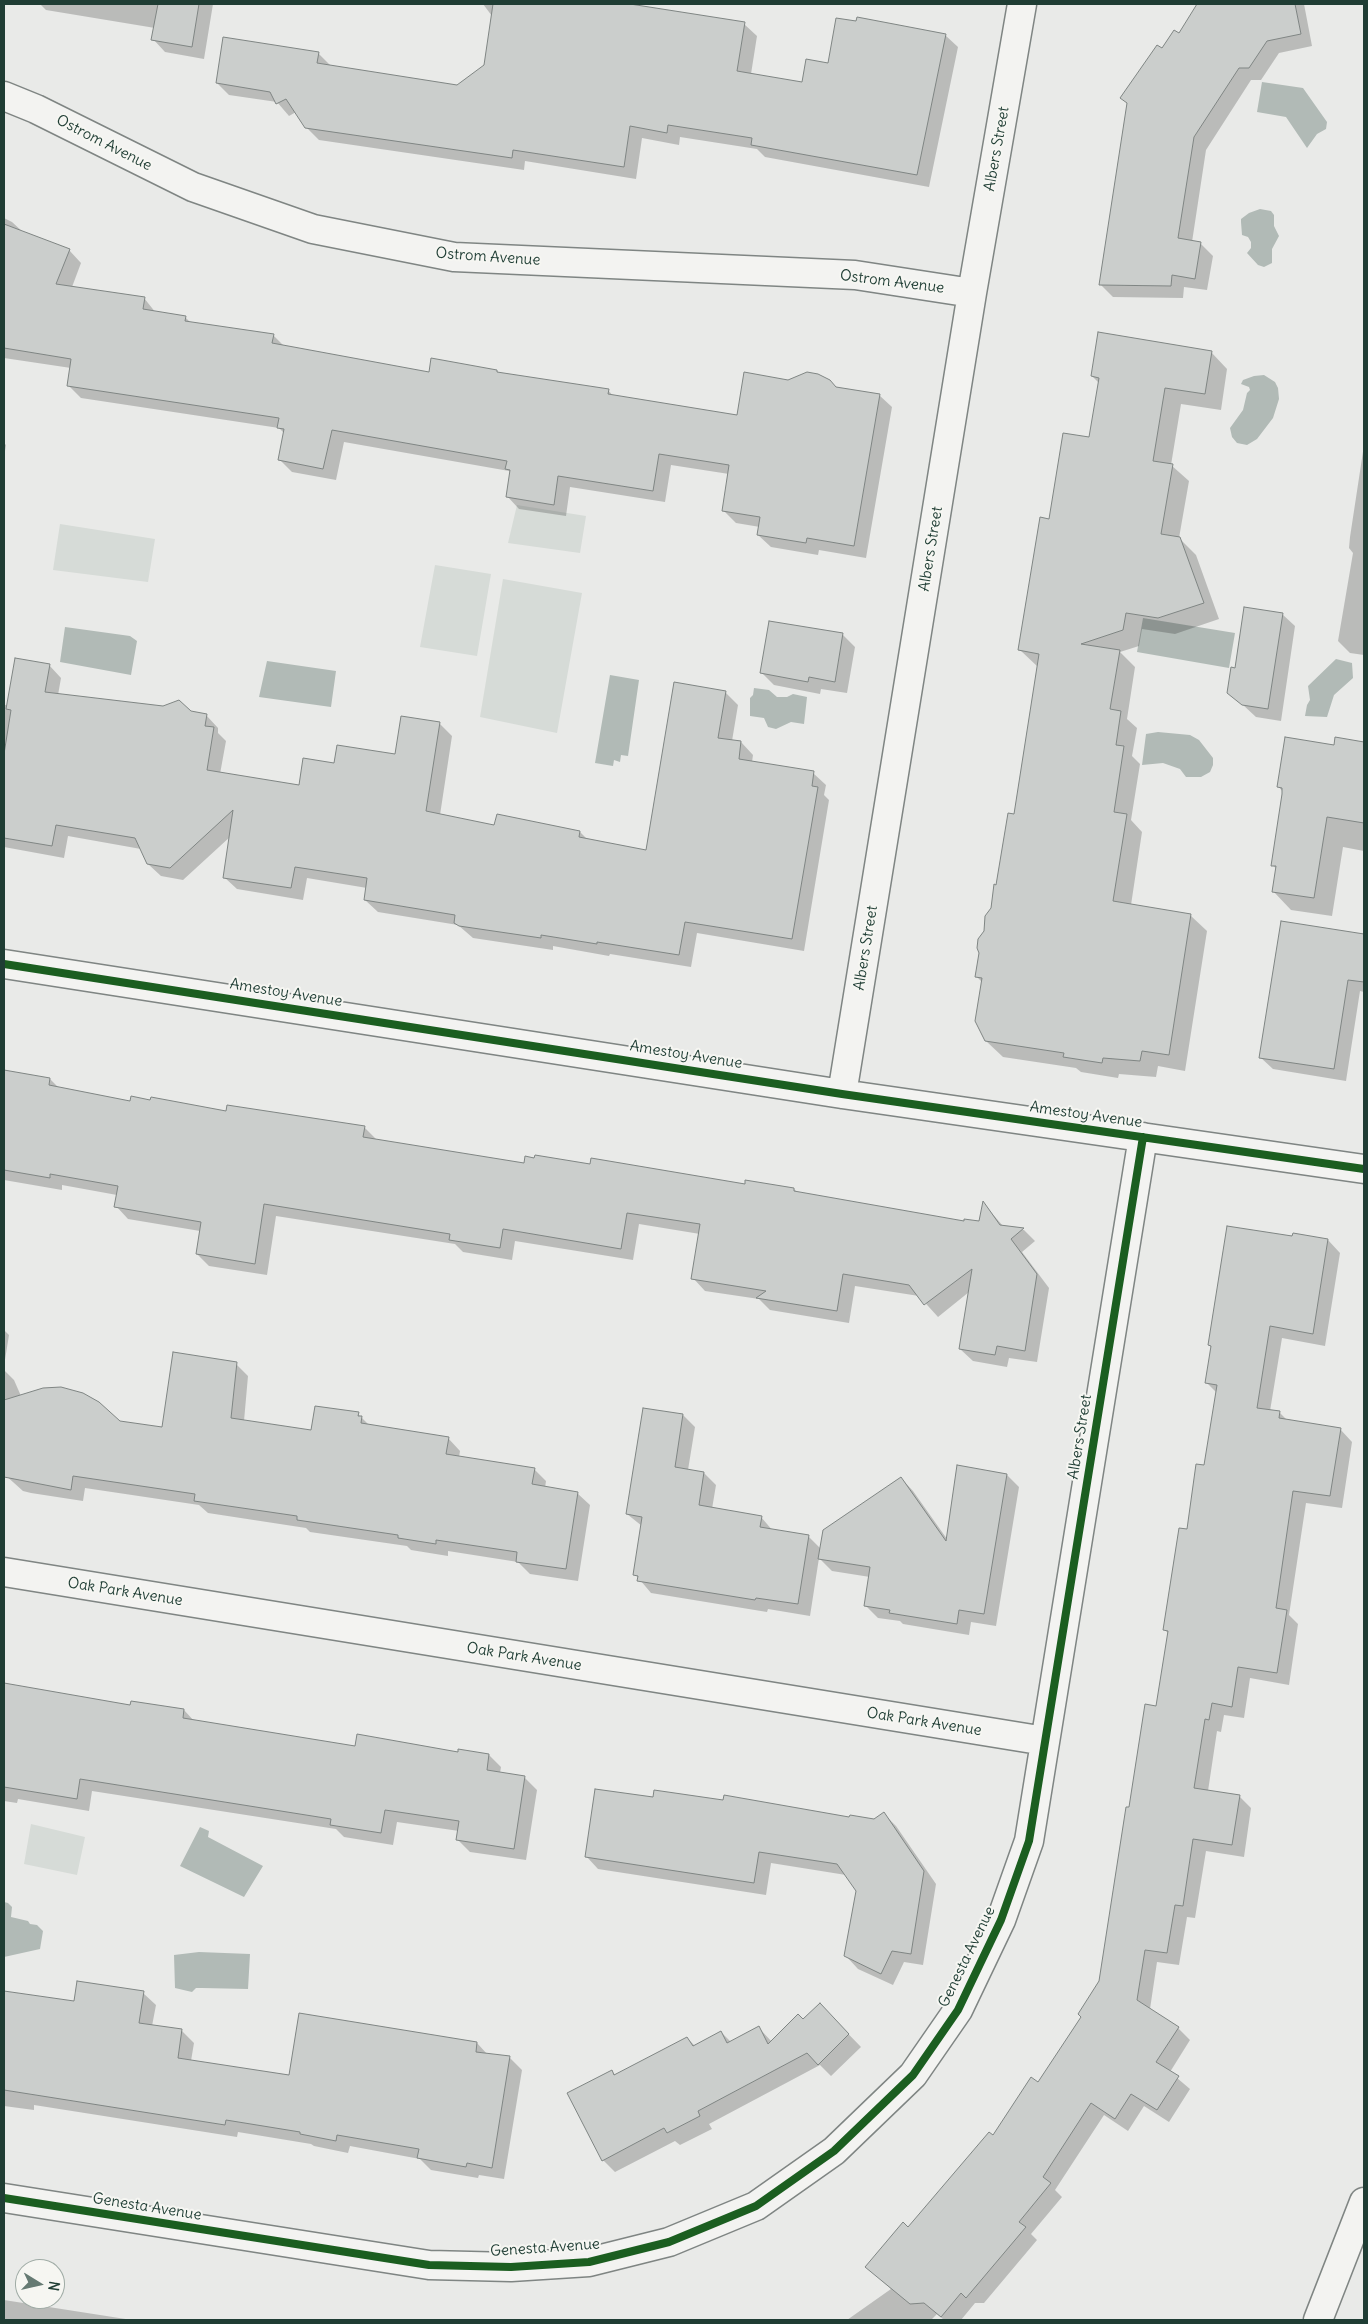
<!DOCTYPE html>
<html>
<head>
<meta charset="utf-8">
<style>
	body { margin:0 }
	#map { position:relative; width:1368px; height:2324px; overflow:hidden; background:#e9eae8; font-family:Delius,sans-serif }
	canvas { display:block }
	.frame { position:absolute; inset:0; border:5px solid #1f3d34; pointer-events:none }
	.north { position:absolute; left:15px; top:2259px; width:50px; height:50px; box-sizing:border-box; background:#f6f6f2; border:1px solid #a0aca6; border-radius:50%; rotate:99deg; font-size:14px; font-weight:700; line-height:20px; text-align:center; color:#1f3d34 }
	.north::after { content:''; display:block; margin:auto; width:18px; height:22px; background:#667a73; clip-path:polygon(50% 0,100% 100%,50% 72%,0 100%) }
</style>
</head>
<body>
<div id="map">
<canvas width="1368" height="2324"></canvas>
<div class="frame"></div>
<div class="north">N</div>
</div>
<script>
const g = document.querySelector('canvas').getContext('2d');
g.lineJoin = 'round';
function fill(path, color) {
  g.fillStyle = color;
  g.fill(path, 'evenodd');
}
function shape(rows) {
  const path = new Path2D();
  for (const r of rows) {
    path.moveTo(r[0], r[1]);
    for (let i = 2; i < r.length; i += 2) path.lineTo(r[i], r[i + 1]);
  }
  return path;
}
function trace(path, color, width, dash) {
  g.strokeStyle = color;
  g.lineWidth = width;
  g.lineCap = dash ? 'butt' : 'round';
  g.setLineDash(dash || []);
  g.stroke(path);
}
function write(font, color, halo, rows, align = 'center') {
  g.font = font + ' Delius,sans-serif';
  g.lineWidth = 4;
  g.setLineDash([]);
  g.textBaseline = 'middle';
  g.strokeStyle = halo;
  g.fillStyle = color;
  for (const [text, x, y, turn = 0] of rows) {
    g.save();
    g.translate(x, y);
    g.rotate((+turn || 0) * Math.PI / 180);
    g.textAlign = isNaN(turn) ? turn : align;
    if (halo) g.strokeText(text, 0, 0);
    g.fillText(text, 0, 0);
    g.restore();
  }
}
fill(shape([
	[517,505,586,516,580,553,508,543],
	[60,524,155,539,148,582,53,570],
	[435,565,491,574,477,656,420,647],
	[503,579,582,593,557,733,480,717],
	[31,1824,85,1837,77,1875,24,1864]
]), '#d6dbd7');
fill(shape([
	[1262,82,1303,88,1327,122,1326,129,1317,134,1307,148,1286,117,1257,112],
	[1260,209,1271,211,1274,215,1274,226,1279,236,1272,249,1272,263,1264,267,1258,265,1247,253,1251,248,1251,242,1248,237,1242,235,1241,222,1241,219,1249,213],
	[1264,375,1275,382,1278,388,1279,399,1273,418,1257,439,1247,445,1237,443,1232,437,1230,428,1243,410,1247,393,1250,390,1249,387,1241,384,1243,380,1254,376],
	[1143,618,1235,633,1229,668,1137,652],
	[65,627,130,636,137,641,131,675,60,662],
	[1336,659,1352,663,1353,678,1334,695,1327,717,1305,716,1307,705,1310,700,1308,686],
	[267,661,336,671,331,707,259,697],
	[610,675,639,680,628,756,621,755,620,762,614,760,613,766,595,763],
	[754,688,769,690,777,697,787,697,793,694,807,697,804,724,791,722,776,729,768,727,764,718,750,716,750,698,753,695],
	[1158,732,1190,735,1199,740,1213,758,1213,765,1210,772,1201,777,1186,777,1180,769,1163,763,1142,765,1146,734],
	[200,1827,209,1831,208,1837,263,1866,244,1897,180,1866],
	[4,1902,8,1903,12,1907,11,1917,28,1921,30,1924,37,1925,43,1931,40,1949,4,1957],
	[199,1952,250,1954,248,1989,202,1988,196,1988,192,1992,175,1988,174,1955]
]), '#b1bab6');
fill(shape([
	[40,4,213,4,204,59,165,52,153,39,155,28,46,10],
	[483,4,623,4,744,24,757,36,751,74,803,84,829,65,945,35,958,47,929,187,765,157,757,149,680,137,679,145,642,138,636,179,525,161,524,170,319,140,306,127,296,112,289,116,277,102,229,95,217,83,318,53,331,66,457,86,485,66,492,16],
	[1199,4,1304,4,1312,46,1279,53,1261,80,1251,80,1206,150,1192,242,1200,243,1213,256,1207,290,1184,287,1183,298,1113,297,1100,284,1128,104,1122,98,1163,50,1179,35],
	[4,218,12,222,24,233,69,250,81,263,72,287,144,298,156,313,185,317,191,323,273,335,285,347,430,373,497,371,499,373,608,390,614,397,739,416,836,388,879,395,892,407,866,558,819,550,818,555,771,547,758,535,760,527,736,523,723,510,729,474,671,465,665,502,570,487,566,516,519,509,507,496,511,473,509,471,344,442,336,480,292,472,280,460,284,433,279,428,81,398,68,385,71,368,4,358],
	[1211,352,1227,369,1221,410,1181,404,1171,465,1189,481,1179,538,1196,555,1219,619,1175,634,1142,629,1139,646,1120,652,1135,667,1127,719,1137,728,1132,756,1140,764,1131,820,1142,832,1131,905,1190,915,1207,931,1185,1071,1158,1066,1156,1077,1119,1074,1118,1078,1081,1072,1076,1068,1003,1057,986,1041,982,982,976,976,985,931,1015,815,1038,667,1020,650,1050,520,1090,439,1099,383,1092,376],
	[4,443,6,445,4,457],
	[1364,445,1364,655,1350,653,1338,641,1353,553,1349,548,1350,537],
	[1282,614,1295,626,1281,721,1256,717,1229,692,1236,670],
	[843,635,855,647,847,693,821,689,820,694,774,685,762,673],
	[49,665,61,678,58,695,206,715,218,728,218,733,226,741,220,774,300,786,335,764,396,756,439,723,452,736,440,815,495,827,580,832,588,840,647,851,725,692,738,705,732,741,741,742,753,755,752,762,813,773,826,785,824,795,829,800,804,951,697,933,691,967,610,954,609,956,553,946,553,950,473,938,458,925,378,912,365,900,367,888,307,878,303,900,237,889,224,877,231,836,183,880,161,876,148,864,141,849,68,836,64,858,4,847,4,705,8,705],
	[1336,738,1364,743,1364,851,1343,847,1332,916,1291,910,1273,891,1277,869,1272,865,1283,792,1278,786,1335,747],
	[1282,922,1364,935,1364,992,1360,991,1346,1081,1273,1069,1260,1057],
	[4,1071,50,1079,60,1089,131,1102,364,1127,377,1140,525,1164,794,1189,798,1193,965,1222,980,1223,983,1203,1003,1226,1024,1230,1035,1241,1022,1252,1049,1288,1037,1362,1009,1358,1007,1367,973,1361,960,1349,969,1292,938,1317,919,1296,855,1286,849,1323,770,1310,759,1299,705,1291,693,1278,700,1234,639,1224,633,1260,515,1241,512,1260,463,1252,455,1244,276,1216,267,1275,209,1266,197,1254,200,1231,128,1219,116,1206,117,1195,62,1185,62,1190,4,1180],
	[1293,1238,1328,1240,1340,1253,1325,1346,1282,1338,1270,1411,1279,1412,1288,1421,1340,1429,1352,1442,1342,1508,1306,1503,1289,1615,1298,1624,1289,1685,1250,1678,1244,1718,1224,1715,1221,1732,1217,1731,1208,1791,1239,1796,1251,1808,1244,1857,1206,1851,1195,1918,1187,1917,1179,1965,1157,1962,1150,2009,1178,2028,1190,2040,1170,2072,1190,2089,1169,2122,1144,2106,1128,2131,1104,2115,1055,2190,1062,2197,1031,2234,1037,2240,984,2303,975,2303,961,2320,944,2320,937,2314,931,2320,847,2320,891,2289,867,2267,909,2229,1039,2084,1082,2017,1101,1981,1130,1809,1158,1707,1169,1634,1164,1629,1205,1466,1217,1393,1207,1383,1212,1348,1209,1345],
	[4,1330,9,1335,4,1366],
	[236,1364,248,1376,244,1421,312,1431,358,1414,370,1426,448,1438,460,1451,459,1457,534,1469,546,1481,545,1488,577,1493,590,1505,578,1581,530,1574,518,1562,448,1551,448,1556,411,1550,407,1546,310,1532,306,1528,208,1513,199,1505,85,1488,83,1501,31,1493,23,1491,4,1474,4,1370,14,1380,21,1396,119,1422,163,1429],
	[683,1415,695,1427,688,1470,704,1473,716,1485,712,1509,761,1517,773,1531,808,1536,821,1549,901,1478,913,1491,947,1539,1007,1475,1019,1487,996,1626,971,1622,969,1635,903,1624,900,1621,878,1618,865,1605,870,1577,832,1571,819,1558,810,1616,768,1609,767,1612,651,1593,635,1574,642,1526,627,1514],
	[4,1685,131,1706,132,1702,184,1710,195,1722,356,1747,489,1755,501,1767,500,1773,524,1777,537,1790,526,1860,470,1852,457,1839,459,1831,397,1822,393,1845,344,1837,336,1829,92,1791,89,1811,18,1799,17,1803,4,1801],
	[654,1799,850,1819,875,1820,884,1814,896,1826,936,1884,923,1965,904,1962,893,1985,858,1969,846,1956,857,1891,846,1875,771,1863,766,1895,598,1869,586,1856],
	[4,1992,75,2003,143,1993,156,2005,152,2026,182,2031,194,2043,191,2061,290,2077,477,2043,488,2055,509,2057,522,2070,504,2179,479,2175,478,2178,431,2170,420,2159,350,2146,348,2153,314,2146,311,2144,238,2132,237,2137,34,2105,34,2110,4,2106],
	[832,2017,861,2047,831,2076,820,2065,709,2124,712,2129,680,2145,675,2141,615,2172,603,2160,612,2071,616,2076,687,2038,695,2046,721,2032,731,2042,759,2028,772,2042,803,2021],
	[4,2300,132,2320,4,2320]
]), '#0003');
const building = shape([
	[158,4,199,4,192,47,151,40,158,4],
	[493,4,630,4,745,22,737,71,802,82,806,59,828,63,836,18,856,21,857,17,946,34,917,175,751,145,752,138,668,125,667,133,630,126,624,167,513,150,512,158,305,128,286,99,276,104,270,92,216,83,223,37,319,52,317,63,457,85,484,65,493,4],
	[1197,4,1295,4,1301,34,1267,41,1249,68,1239,68,1194,137,1178,238,1201,242,1195,279,1172,275,1171,286,1099,285,1127,103,1120,98,1157,45,1162,48,1174,30,1179,33,1197,4],
	[4,224,70,249,56,284,145,297,143,309,186,316,185,321,274,334,272,343,429,372,431,358,497,370,497,372,609,389,608,394,737,415,744,372,788,380,807,372,818,374,830,380,836,387,880,394,854,546,807,538,806,543,757,535,760,517,722,511,729,465,659,454,653,491,558,476,554,505,506,497,510,470,505,469,507,461,332,430,323,469,278,460,284,429,277,428,279,418,67,386,71,359,4,348,4,224],
	[1098,332,1212,351,1205,394,1165,388,1153,461,1173,464,1161,534,1180,537,1204,603,1158,618,1126,613,1123,630,1081,644,1120,650,1110,709,1121,711,1116,745,1124,746,1114,812,1127,814,1113,901,1191,914,1169,1055,1142,1051,1140,1061,1103,1058,1102,1063,1063,1057,1064,1053,985,1041,975,1021,982,978,975,977,979,953,977,948,978,939,984,931,985,916,991,908,994,884,996,885,1008,813,1014,814,1039,654,1018,650,1040,517,1049,519,1063,433,1089,437,1099,378,1091,376,1098,332],
	[1244,607,1283,613,1268,709,1242,705,1227,693,1231,667,1235,668,1244,607],
	[769,621,843,633,835,682,809,677,808,682,760,673,769,621],
	[15,658,50,664,45,692,163,706,179,700,191,711,207,714,205,726,214,727,207,770,299,785,303,758,334,763,337,745,395,754,401,716,440,722,426,811,494,825,497,814,580,831,579,837,646,850,674,682,726,691,718,738,741,741,739,759,814,771,812,786,818,787,792,939,685,922,679,955,597,942,597,944,541,935,541,938,459,926,454,923,455,915,364,900,367,878,295,867,291,888,223,878,233,810,170,868,147,864,135,838,56,825,52,846,4,838,4,754,11,710,6,709,15,658],
	[1285,737,1334,745,1335,737,1364,742,1364,823,1327,817,1314,898,1272,892,1276,866,1271,866,1282,794,1282,788,1277,787,1285,737],
	[1281,921,1364,934,1364,982,1348,980,1334,1069,1259,1058,1281,921],
	[4,1070,50,1078,49,1085,130,1101,131,1096,150,1100,151,1097,226,1111,227,1105,365,1126,363,1137,524,1163,525,1156,534,1158,535,1155,590,1164,591,1158,745,1184,745,1180,794,1188,794,1191,964,1221,964,1219,979,1221,983,1201,1000,1225,1024,1228,1011,1239,1037,1274,1025,1351,997,1346,995,1355,959,1349,972,1269,924,1305,909,1285,843,1274,837,1311,756,1298,766,1291,691,1279,700,1224,627,1213,621,1249,503,1229,500,1248,449,1240,450,1234,264,1204,255,1264,196,1254,201,1222,114,1207,118,1186,50,1174,50,1178,4,1170,4,1070],
	[1227,1226,1292,1236,1293,1233,1328,1239,1313,1334,1270,1326,1257,1408,1280,1411,1279,1418,1341,1428,1330,1496,1293,1491,1276,1608,1287,1610,1277,1673,1238,1667,1232,1707,1212,1703,1209,1720,1205,1719,1194,1788,1240,1795,1232,1845,1193,1839,1183,1906,1175,1905,1167,1953,1145,1950,1137,2000,1179,2027,1156,2062,1179,2076,1157,2110,1131,2094,1115,2119,1091,2103,1043,2177,1051,2183,1019,2222,1026,2227,966,2298,961,2293,941,2317,924,2303,910,2304,865,2267,903,2222,908,2227,989,2132,993,2135,1031,2077,1038,2082,1081,2017,1078,2014,1099,1981,1126,1807,1129,1807,1145,1704,1156,1706,1168,1631,1163,1630,1179,1528,1187,1529,1196,1464,1204,1465,1217,1385,1205,1383,1211,1346,1208,1345,1227,1226],
	[173,1352,237,1362,231,1418,311,1430,315,1406,359,1412,358,1416,362,1416,361,1423,449,1437,446,1454,535,1468,532,1484,578,1492,566,1569,516,1562,517,1552,436,1540,436,1544,398,1538,398,1535,297,1520,297,1516,194,1501,195,1494,73,1476,71,1490,4,1477,4,1400,43,1388,61,1387,83,1393,99,1402,120,1421,162,1427,173,1352],
	[643,1408,683,1414,675,1467,704,1472,699,1505,762,1516,760,1527,809,1535,798,1604,756,1598,755,1600,637,1581,638,1576,633,1575,642,1517,626,1514,643,1408],
	[957,1465,1007,1474,984,1614,959,1610,957,1624,889,1613,890,1610,864,1606,870,1567,818,1559,823,1530,901,1477,946,1541,957,1465],
	[4,1683,130,1705,131,1701,184,1709,183,1718,355,1746,357,1734,458,1752,458,1749,489,1754,487,1770,525,1776,514,1849,456,1840,459,1821,385,1810,381,1833,330,1825,331,1819,80,1779,77,1799,4,1787,4,1683],
	[595,1789,653,1797,654,1790,723,1800,724,1795,849,1817,850,1815,874,1819,884,1812,924,1871,911,1954,892,1951,881,1974,844,1956,856,1891,837,1864,759,1852,754,1883,585,1857,595,1789],
	[77,1981,144,1991,139,2023,182,2029,178,2058,289,2075,299,2013,477,2042,476,2052,510,2056,492,2168,467,2163,466,2167,417,2158,419,2149,337,2135,336,2141,300,2134,300,2132,226,2120,225,2125,4,2090,4,1991,74,2001,77,1981],
	[820,2003,849,2034,818,2065,807,2053,698,2111,700,2116,667,2133,664,2128,602,2161,567,2093,612,2070,614,2075,687,2037,693,2046,721,2031,727,2043,759,2026,768,2044,798,2014,803,2019,820,2003]
]);
fill(building, '#cbcecc');
trace(building, '#7f8583', 1);
const minor = shape([
	[4,96,36,109,193,187,313,229,454,257,855,275,972,293],
	[4,964,842,1094,1364,1169],
	[842,1094,972,293,1022,4],
	[4,1572,1045,1741],
	[4,2198,429,2265,511,2267,589,2262,669,2242,756,2206,834,2151,913,2075,958,2010,1001,1920,1029,1841,1143,1137]
]);
const highway = shape([
	[1318,2320,1364,2202]
]);
trace(minor, '#7f8583', 31);
trace(highway, '#7f8583', 31);
trace(minor, '#f3f3f1', 28);
trace(highway, '#f3f3f1', 28);
trace(shape([
	[4,964,842,1094,1364,1169],
	[4,2198,429,2265,511,2267,589,2262,669,2242,756,2206,834,2151,913,2075,958,2010,1001,1920,1029,1841,1143,1137]
]), '#1b5e20', 8);
write('15px', '#1f3d34', '#f6f6f2', [
	["Ostrom Avenue",104,143,27],
	["Albers Street",997,149,-80],
	["Ostrom Avenue",488,257,4],
	["Ostrom Avenue",892,282,7],
	["Albers Street",931,549,-81],
	["Albers Street",866,948,-81],
	["Amestoy Avenue",286,993,9],
	["Amestoy Avenue",686,1055,9],
	["Amestoy Avenue",1086,1115,8],
	["Albers Street",1080,1437,-81],
	["Oak Park Avenue",125,1592,9],
	["Oak Park Avenue",524,1657,9],
	["Oak Park Avenue",924,1722,9],
	["Genesta Avenue",967,1957,-64],
	["Genesta Avenue",147,2207,9],
	["Genesta Avenue",545,2248,-4]
]);
</script>
</body>
</html>
